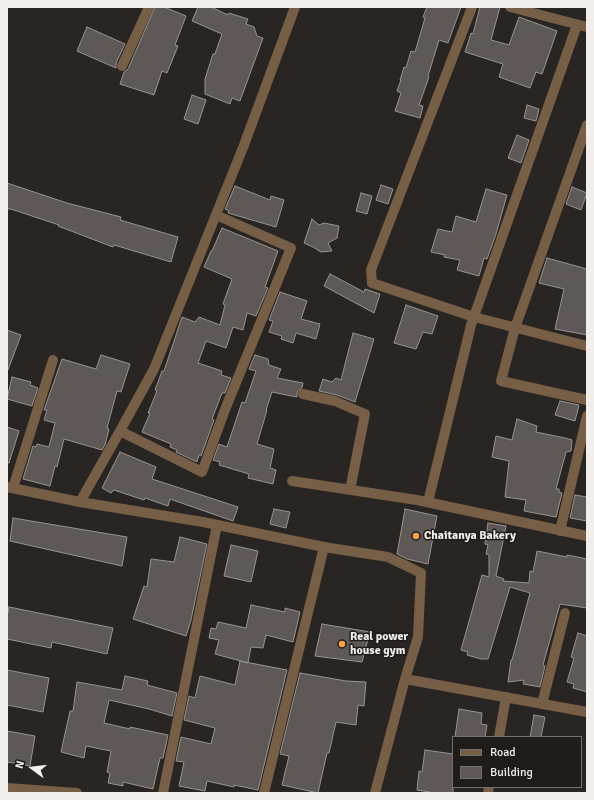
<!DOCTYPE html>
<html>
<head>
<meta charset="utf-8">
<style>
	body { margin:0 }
	#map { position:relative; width:594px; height:800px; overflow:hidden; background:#292522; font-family:Signika,sans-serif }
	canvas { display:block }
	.frame { position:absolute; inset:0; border:8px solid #f1eeec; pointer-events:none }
	.legend { position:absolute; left:452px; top:736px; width:130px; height:52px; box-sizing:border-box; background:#1f1c19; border:1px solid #73706d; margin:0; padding:5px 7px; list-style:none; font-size:12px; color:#f1eeec }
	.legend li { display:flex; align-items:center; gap:8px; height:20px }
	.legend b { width:20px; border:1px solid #73706d }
	.north { position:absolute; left:12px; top:748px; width:40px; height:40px; -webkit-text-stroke:3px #1f1c19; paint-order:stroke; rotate:285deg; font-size:11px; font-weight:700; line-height:16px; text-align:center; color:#f1eeec }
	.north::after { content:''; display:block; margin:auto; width:14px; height:18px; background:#f1eeec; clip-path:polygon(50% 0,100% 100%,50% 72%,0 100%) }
</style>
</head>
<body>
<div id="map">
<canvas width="594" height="800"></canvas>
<div class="frame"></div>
<ul class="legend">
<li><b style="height:5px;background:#775e47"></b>Road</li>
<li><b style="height:11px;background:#5e5956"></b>Building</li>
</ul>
<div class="north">N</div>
</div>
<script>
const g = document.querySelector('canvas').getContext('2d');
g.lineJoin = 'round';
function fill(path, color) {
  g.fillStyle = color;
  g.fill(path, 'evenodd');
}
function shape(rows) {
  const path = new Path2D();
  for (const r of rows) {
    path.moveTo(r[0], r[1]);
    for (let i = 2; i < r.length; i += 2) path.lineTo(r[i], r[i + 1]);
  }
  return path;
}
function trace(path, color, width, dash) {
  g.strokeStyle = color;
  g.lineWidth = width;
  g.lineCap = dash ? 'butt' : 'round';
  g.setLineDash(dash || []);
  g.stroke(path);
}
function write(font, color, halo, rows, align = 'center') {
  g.font = font + ' Signika,sans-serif';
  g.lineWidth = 3;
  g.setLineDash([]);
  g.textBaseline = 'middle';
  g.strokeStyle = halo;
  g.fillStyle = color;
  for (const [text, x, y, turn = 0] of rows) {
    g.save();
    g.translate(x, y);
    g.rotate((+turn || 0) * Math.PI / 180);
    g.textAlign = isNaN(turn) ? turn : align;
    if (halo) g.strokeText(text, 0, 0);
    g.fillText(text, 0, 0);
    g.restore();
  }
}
const building = shape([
	[155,7,164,7,186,16,175,45,178,46,167,73,162,71,154,95,120,84,124,72,128,69,155,7],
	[198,7,211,7,228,15,229,13,248,19,246,24,254,27,257,36,263,38,240,101,232,98,230,104,205,94,205,79,213,54,215,54,222,34,192,21,198,7],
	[427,7,461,7,448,43,439,40,428,76,429,77,419,105,423,106,420,118,395,111,401,93,397,91,401,80,400,80,404,67,406,68,411,51,415,52,425,18,423,17,427,7],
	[480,7,500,7,491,40,509,45,519,17,557,31,542,74,536,72,530,88,499,77,503,64,465,52,471,33,473,34,480,7],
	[87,27,125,44,116,63,116,68,77,51,87,27],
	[192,95,206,100,198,124,184,119,192,95],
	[527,105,539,109,536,121,524,118,527,105],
	[517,135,529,140,521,163,508,158,517,135],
	[7,183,67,203,121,217,120,220,178,237,171,262,114,245,113,247,58,226,59,225,11,209,7,209,7,183],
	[381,185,393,189,388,204,376,200,381,185],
	[235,186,270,200,271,196,284,200,276,227,228,213,229,211,225,209,235,186],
	[572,187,587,193,581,210,566,204,572,187],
	[486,189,507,195,496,234,487,259,484,258,479,276,457,270,460,260,444,257,445,255,431,252,438,229,452,232,456,216,476,222,486,189],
	[361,193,372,196,367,214,356,211,361,193],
	[312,219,319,225,324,223,339,226,337,238,328,243,332,251,321,252,313,247,304,243,312,219],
	[222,228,278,251,265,287,268,288,256,316,247,313,243,330,233,327,226,348,206,341,198,363,222,371,221,375,231,378,225,393,222,393,212,419,214,420,201,456,199,455,197,462,176,452,177,450,170,447,171,444,142,432,150,413,148,413,157,391,155,390,162,371,164,371,182,317,195,322,199,317,220,325,225,305,223,304,232,279,204,267,211,251,212,251,222,228],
	[547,258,587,269,587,335,555,329,564,289,539,283,547,258],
	[330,274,364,292,365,289,380,294,374,313,324,286,330,274],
	[280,292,307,301,301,319,320,324,316,339,296,333,293,343,281,339,282,336,269,332,273,321,269,320,280,292],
	[406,305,438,316,432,334,423,332,416,349,394,343,406,305],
	[7,330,21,335,8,370,7,370,7,330],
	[353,333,374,339,355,402,337,395,319,391,323,379,332,382,336,378,341,380,353,333],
	[101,355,130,364,121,392,117,391,107,428,109,429,105,445,102,450,64,439,57,467,55,466,50,486,23,479,33,446,36,447,37,444,49,447,55,423,44,420,47,410,44,410,62,359,96,369,101,355],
	[255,355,268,359,269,365,281,369,277,378,303,383,302,388,297,392,297,397,272,392,266,410,267,410,257,444,274,449,270,468,276,470,273,484,248,478,249,474,219,465,220,462,213,460,219,444,227,447,242,402,245,403,256,371,249,369,255,355],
	[12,377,31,382,30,385,38,388,32,406,7,399,12,377],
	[560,401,579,405,575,421,555,415,560,401],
	[517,419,537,426,536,432,565,438,572,440,571,451,566,452,556,489,559,489,559,492,562,493,556,517,524,511,526,500,505,497,509,461,492,457,496,436,512,440,517,419],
	[7,427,19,431,9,463,7,463,7,427],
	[120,452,156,467,152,479,238,507,233,521,170,499,168,506,145,498,144,500,114,490,111,493,102,488,120,452],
	[575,495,587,497,587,521,570,518,575,495],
	[274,509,290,512,286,528,270,524,274,509],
	[405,509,437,516,428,564,407,559,397,554,405,509],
	[13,518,127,537,122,566,10,541,13,518],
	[488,523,506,526,496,576,504,579,503,581,529,583,530,571,533,572,537,551,567,557,567,555,587,559,587,608,560,604,543,665,545,666,540,687,523,684,524,680,508,682,511,660,512,660,530,593,510,587,488,659,481,659,467,655,468,652,461,650,482,575,489,577,489,555,486,554,488,545,485,544,488,523],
	[180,537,207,544,191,620,186,636,133,619,144,586,147,587,151,559,174,562,180,537],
	[231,545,258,551,251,582,224,576,231,545],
	[251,605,285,612,285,608,300,612,293,642,266,635,263,648,251,647,248,663,215,654,219,640,209,638,211,628,216,629,218,622,246,628,251,605],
	[9,607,113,628,107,654,52,642,51,648,7,639,7,617,9,607],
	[322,624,370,632,362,662,315,656,322,624],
	[578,633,587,636,587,692,573,688,574,684,567,682,574,658,571,657,578,633],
	[240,661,287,670,258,790,234,785,234,787,207,781,205,791,179,786,184,762,176,761,181,737,211,744,215,728,184,720,189,696,195,698,200,676,235,685,240,661],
	[7,670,49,678,43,712,7,705,7,670],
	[300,673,346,681,366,682,364,706,358,705,356,725,336,722,329,753,327,753,318,793,282,785,289,756,280,754,300,673],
	[125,676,148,681,147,685,177,693,172,716,149,709,109,700,104,723,130,729,130,727,168,735,163,758,160,758,153,789,123,782,123,786,108,783,110,773,107,772,111,751,86,746,84,758,61,752,70,711,73,711,77,682,122,690,125,676],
	[459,709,482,713,481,724,487,725,485,737,455,737,459,709],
	[534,715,545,717,541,737,530,737,534,715],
	[7,731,35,736,30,766,7,762,7,731],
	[425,750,453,754,453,793,430,793,430,792,417,790,419,771,422,772,425,750]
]);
fill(building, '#5e5956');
trace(building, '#989490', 1);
trace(shape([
	[472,7,371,270,372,283,474,317,587,346],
	[510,7,587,27],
	[122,66,149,7],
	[587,125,515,328,501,381,587,400],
	[303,394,335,401,365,414,350,490],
	[120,431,202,472,226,407,291,248,216,215],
	[292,481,417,500,587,536],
	[13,488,53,360],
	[80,502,120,431,154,369,244,145,295,7],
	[428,502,471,325,577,25],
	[560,531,587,416],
	[542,704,565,613],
	[499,737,506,697],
	[7,788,77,793],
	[163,793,217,525],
	[264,793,324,547],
	[488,793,489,787]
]), '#775e47', 10);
trace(shape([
	[7,487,80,502,203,522,324,547,388,557,421,573,418,637,405,679,375,793],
	[405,679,587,712]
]), '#775e47', 10);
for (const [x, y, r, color] of [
	[416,536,4,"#f7a14a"],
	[342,644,4,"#f7a14a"]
]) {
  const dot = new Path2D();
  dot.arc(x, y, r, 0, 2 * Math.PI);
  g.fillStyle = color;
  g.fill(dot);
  trace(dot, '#1f1c19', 1.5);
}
write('bold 12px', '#f1eeec', '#1f1c19', [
	["Chaitanya Bakery",424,536],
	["Real power",350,637],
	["house gym",350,651]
], 'left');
</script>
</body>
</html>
